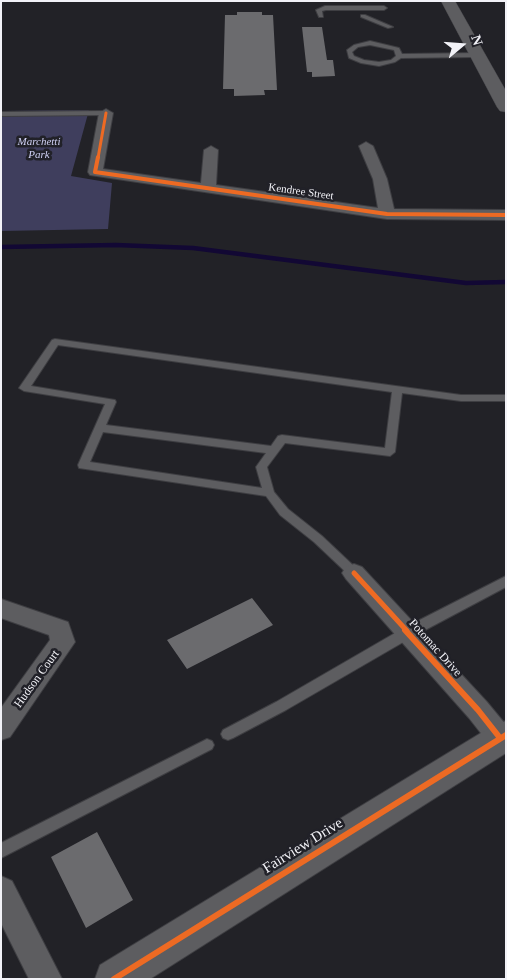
<!DOCTYPE html>
<html>
<head>
<meta charset="utf-8">
<style>
	body { margin:0 }
	#map { position:relative; width:507px; height:980px; overflow:hidden; background:#222227; font-family:Georgia,serif }
	canvas { display:block }
	.frame { position:absolute; inset:0; border:2px solid #f2f2f7; pointer-events:none }
	.north { position:absolute; left:437px; top:20px; width:50px; height:50px; -webkit-text-stroke:4px #212128; paint-order:stroke; rotate:72deg; font-size:14px; font-weight:700; line-height:20px; text-align:center; color:#f2f2f7 }
	.north::after { content:''; display:block; margin:auto; width:18px; height:22px; background:#f2f2f7; clip-path:polygon(50% 0,100% 100%,50% 72%,0 100%) }
</style>
</head>
<body>
<div id="map">
<canvas width="507" height="980"></canvas>
<div class="frame"></div>
<div class="north">N</div>
</div>
<script>
const g = document.querySelector('canvas').getContext('2d');
g.lineJoin = 'round';
function fill(path, color) {
  g.fillStyle = color;
  g.fill(path, 'evenodd');
}
function shape(rows) {
  const path = new Path2D();
  for (const r of rows) {
    path.moveTo(r[0], r[1]);
    for (let i = 2; i < r.length; i += 2) path.lineTo(r[i], r[i + 1]);
  }
  return path;
}
function trace(path, color, width, dash) {
  g.strokeStyle = color;
  g.lineWidth = width;
  g.lineCap = dash ? 'butt' : 'round';
  g.setLineDash(dash || []);
  g.stroke(path);
}
function write(font, color, halo, rows, align = 'center') {
  g.font = font + ' Georgia,serif';
  g.lineWidth = 5;
  g.setLineDash([]);
  g.textBaseline = 'middle';
  g.strokeStyle = halo;
  g.fillStyle = color;
  for (const [text, x, y, turn = 0] of rows) {
    g.save();
    g.translate(x, y);
    g.rotate((+turn || 0) * Math.PI / 180);
    g.textAlign = isNaN(turn) ? turn : align;
    if (halo) g.strokeText(text, 0, 0);
    g.fillText(text, 0, 0);
    g.restore();
  }
}
fill(shape([
	[89,110,71,176,112,183,108,229,1,231,1,111]
]), '#3f3e5d');
trace(shape([
	[1,247,116,245,193,248,466,283,506,282]
]), '#120834', 4.5);
fill(shape([
	[237,12,262,12,262,15,273,15,277,90,264,90,265,95,234,96,234,89,223,89,225,15,237,15],
	[302,27,322,27,327,60,333,60,335,76,312,77,312,72,307,72],
	[252,598,273,625,187,669,167,640],
	[97,832,133,900,86,928,51,857]
]), '#6b6b6e');
const service = shape([
	[325,6,384,6,387,8,384,10,326,10,322,11,323,17,319,17,316,10,325,6],
	[361,15,365,15,393,27,388,28,361,17,361,15],
	[370,41,399,48,402,54,476,53,479,55,476,57,401,58,395,62,379,66,361,63,349,58,347,50,354,45,370,41],
	[370,45,394,50,396,56,391,60,379,62,364,60,354,56,352,52,358,47,370,45],
	[1,112,106,111,110,113,106,115,1,116,1,112],
	[55,339,461,395,506,395,506,401,461,401,402,393,395,452,390,456,285,443,267,467,274,492,288,509,322,536,358,570,360,573,358,576,354,578,350,576,314,542,280,515,266,496,79,468,78,465,105,404,24,391,19,388,52,340,55,339],
	[58,345,392,392,385,448,282,435,278,436,271,446,106,425,116,402,115,400,31,386,58,345],
	[103,432,266,453,256,467,262,488,90,462,103,432],
	[506,576,506,587,412,637,286,710,233,738,228,740,223,738,221,734,223,730,276,702,402,629,506,576],
	[207,739,212,741,214,745,212,749,1,858,1,843,207,739]
]);
const minor = shape([
	[106,109,113,113,103,169,201,183,204,150,211,146,218,150,216,185,378,208,373,179,359,146,366,142,373,146,387,179,394,209,506,210,506,220,387,219,90,175,88,172,99,113,106,109],
	[354,564,362,567,487,702,506,725,506,748,500,750,491,746,469,718,346,579,342,573,346,567,354,564],
	[1,599,68,622,75,642,10,737,1,740,1,708,50,640,49,635,1,618,1,599],
	[1,876,12,881,62,979,29,979,1,923,1,876]
]);
const tertiary = shape([
	[506,721,506,753,150,979,95,979,100,965,494,725,506,721]
]);
const secondary = shape([
	[441,1,455,1,506,91,506,112,500,111,497,107,441,1]
]);
trace(service, '#3e3e42', 2);
trace(minor, '#3e3e42', 2);
trace(tertiary, '#3e3e42', 2);
trace(secondary, '#3e3e42', 1);
fill(service, '#5d5d60');
fill(minor, '#5d5d60');
fill(tertiary, '#5d5d60');
fill(secondary, '#5d5d60');
trace(shape([
	[98,158,106,113]
]), '#ed6a23', 3);
trace(shape([
	[98,157,95,172,387,214,506,215]
]), '#ed6a23', 4);
trace(shape([
	[354,573,407,631]
]), '#ed6a23', 5);
trace(shape([
	[405,630,478,710,500,738],
	[114,979,506,735]
]), '#ed6a23', 6);
write('italic 11px', '#cfd0f3', '#212128', [
	["Marchetti",39,142],
	["Park",39,155]
]);
write('11px', '#f2f2f7', '#212128', [
	["Kendree Street",301,192,8]
]);
write('12px', '#f2f2f7', '#212128', [
	["Potomac Drive",435,648,48],
	["Hudson Court",37,679,-54]
]);
write('15px', '#f2f2f7', '#212128', [
	["Fairview Drive",303,846,-32]
]);
</script>
</body>
</html>
